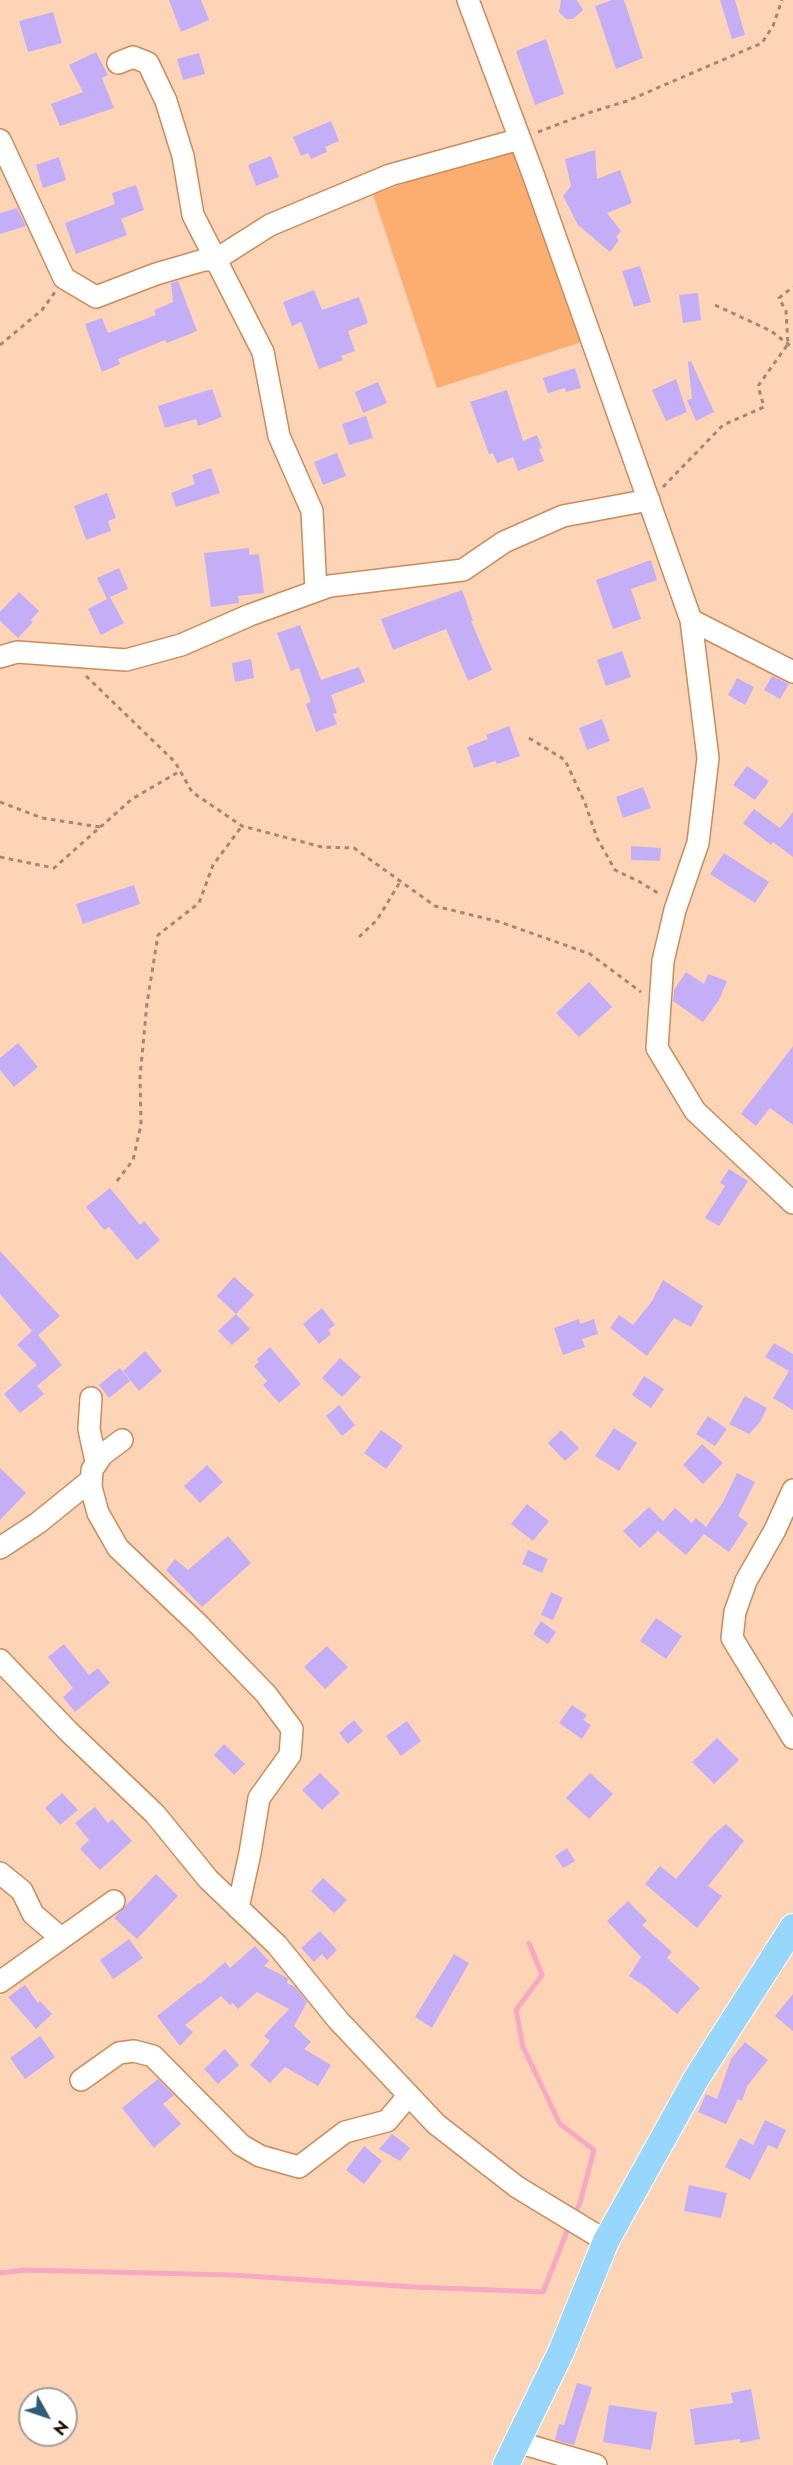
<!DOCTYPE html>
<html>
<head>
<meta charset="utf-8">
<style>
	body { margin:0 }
	#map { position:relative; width:793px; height:2465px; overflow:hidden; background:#fed4b6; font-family:Jost,sans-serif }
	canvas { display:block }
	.north { position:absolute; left:18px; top:2387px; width:60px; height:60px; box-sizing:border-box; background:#fff; border:2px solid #a69d99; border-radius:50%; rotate:130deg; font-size:16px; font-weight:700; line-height:24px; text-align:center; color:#200900 }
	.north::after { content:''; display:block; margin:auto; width:21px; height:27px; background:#2c5d7b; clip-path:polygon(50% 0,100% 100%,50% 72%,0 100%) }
</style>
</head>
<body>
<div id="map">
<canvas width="793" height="2465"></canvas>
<div class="north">N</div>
</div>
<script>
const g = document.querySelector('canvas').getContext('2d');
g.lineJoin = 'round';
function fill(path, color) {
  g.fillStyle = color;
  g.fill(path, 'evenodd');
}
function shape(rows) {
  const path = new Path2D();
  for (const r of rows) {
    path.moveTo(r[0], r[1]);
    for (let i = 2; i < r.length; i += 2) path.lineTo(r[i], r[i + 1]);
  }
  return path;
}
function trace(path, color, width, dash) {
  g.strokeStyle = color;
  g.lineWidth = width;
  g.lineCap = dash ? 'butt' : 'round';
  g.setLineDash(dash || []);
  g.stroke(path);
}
fill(shape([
	[512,147,582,342,437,388,373,194]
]), '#fcad70');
trace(shape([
	[529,1943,542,1975,516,2010,523,2047,560,2124,594,2150,580,2203,574,2216],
	[0,2273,24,2270,233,2275,414,2287,543,2292,570,2224]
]), '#f7a8c3', 5);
fill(shape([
	[169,0,201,0,209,20,181,32],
	[561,0,577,0,583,10,573,19,566,19,559,12],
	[612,0,624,0,643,58,616,69,595,6],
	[720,0,735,0,745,35,732,39],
	[53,12,62,43,28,52,19,21],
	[546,39,564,94,535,105,516,51],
	[96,52,108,75,102,78,114,108,60,126,51,104,83,92,69,65],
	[199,53,205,74,183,80,177,59],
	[331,121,339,141,325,147,327,152,311,159,308,153,301,156,293,137],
	[595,150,597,179,620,170,632,203,607,213,621,231,616,237,619,240,610,252,578,225,563,196,571,186,565,159],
	[271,156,279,177,256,186,248,165],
	[59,157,66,180,43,188,36,165],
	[136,185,144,210,121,219,127,235,76,254,65,223,115,204,112,193],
	[17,208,26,226,0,234,0,213],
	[640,266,651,302,634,307,622,271],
	[178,281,197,331,167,343,165,340,118,359,120,364,102,372,85,324,102,318,108,333,156,315,154,310,173,302,171,283],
	[314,290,322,310,359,297,368,323,348,331,355,351,341,356,343,360,319,369,301,322,292,326,283,302],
	[698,293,701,320,683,323,679,295],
	[691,361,714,412,696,421,687,400,692,399,688,362],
	[575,368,581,388,566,392,565,388,548,393,543,378],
	[676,379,687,412,666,421,652,390],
	[378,382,387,403,363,413,355,392],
	[212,389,222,417,198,426,196,419,165,428,158,406],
	[507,390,523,441,537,435,542,448,539,449,544,461,518,471,513,457,497,463,493,453,489,454,470,402],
	[366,416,373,438,349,445,342,424],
	[337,453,346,476,323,485,314,462],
	[211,468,220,493,176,507,171,493,195,484,192,475],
	[107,493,116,518,108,521,111,531,86,540,74,506],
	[249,548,249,555,259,554,264,593,238,596,239,603,211,607,204,553],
	[651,560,657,580,631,589,641,619,613,629,596,580],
	[119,568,128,589,110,597,124,623,101,635,88,609,107,599,97,578],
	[462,590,473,621,471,621,492,670,468,681,446,629,393,650,381,619],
	[19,592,39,611,31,620,33,622,18,638,0,621,0,612],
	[300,625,321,680,359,667,365,682,331,695,337,713,333,714,337,724,316,732,306,704,311,702,299,668,291,671,277,633],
	[622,651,631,677,606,686,597,660],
	[251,659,254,678,235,682,232,663],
	[772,676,789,684,780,699,764,690],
	[737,678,754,687,745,705,728,695],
	[602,719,610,741,587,750,579,728],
	[509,726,520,756,497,764,495,761,474,768,467,747,488,739,486,735],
	[747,766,769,781,755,800,733,785],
	[643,787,651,808,623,818,616,797],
	[754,809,780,828,793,812,793,857,773,842,771,845,743,823],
	[631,846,661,848,660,861,631,860],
	[724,853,769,882,755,903,710,874],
	[134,885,140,904,83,924,76,904],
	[686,972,704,984,708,974,727,981,719,1000,703,1022,673,1001,674,990],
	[589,982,612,1007,579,1037,556,1013],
	[18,1043,38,1067,14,1087,0,1070,0,1058],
	[793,1046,793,1125,770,1108,756,1126,741,1114],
	[729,1169,748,1181,719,1226,705,1218,725,1186,720,1183],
	[110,1188,140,1225,144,1221,160,1240,137,1260,109,1227,104,1230,86,1207],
	[0,1251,60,1316,38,1335,62,1365,37,1386,44,1394,20,1413,4,1394,37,1365,17,1345,32,1331,0,1294],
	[234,1277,254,1295,236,1314,217,1296],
	[663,1280,703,1306,691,1327,674,1318,647,1356,610,1328,619,1315,633,1325,652,1301],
	[322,1308,335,1325,328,1330,331,1334,319,1344,303,1324],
	[236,1314,250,1329,232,1345,218,1331],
	[579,1319,580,1324,594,1319,598,1334,582,1339,585,1347,563,1355,554,1328],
	[774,1343,793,1354,793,1410,773,1398,789,1371,765,1357],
	[270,1347,301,1384,279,1403,263,1385,267,1381,254,1366,259,1362,257,1359],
	[145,1351,162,1371,139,1391,123,1371],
	[340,1358,361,1377,342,1397,322,1378],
	[120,1368,130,1381,109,1398,99,1385],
	[644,1376,664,1389,651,1408,632,1395],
	[745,1396,767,1408,760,1422,749,1434,729,1424],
	[339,1405,355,1425,342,1436,326,1416],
	[708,1416,727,1429,715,1446,696,1434],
	[614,1428,637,1443,619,1471,595,1456],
	[381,1430,403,1446,386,1469,364,1453],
	[561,1430,579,1448,565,1461,548,1443],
	[702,1444,723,1463,703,1484,683,1465],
	[207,1465,223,1482,200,1503,184,1486],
	[0,1468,26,1493,0,1520],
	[737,1473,755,1482,738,1516,748,1523,729,1552,704,1534,686,1555,658,1531,640,1548,623,1531,649,1507,663,1521,675,1508,692,1523,696,1518,706,1527,723,1502],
	[527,1504,549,1521,533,1541,511,1524],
	[228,1536,251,1563,202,1607,166,1570,175,1559,188,1570],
	[528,1550,548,1559,542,1573,522,1564],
	[551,1592,563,1598,553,1620,541,1615],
	[656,1618,682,1636,666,1659,640,1641],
	[541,1621,556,1632,548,1644,533,1634],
	[64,1644,89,1675,98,1668,110,1683,75,1712,63,1697,73,1688,48,1657],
	[327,1646,348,1667,325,1689,304,1667],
	[572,1705,587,1715,583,1720,591,1725,582,1739,559,1723],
	[354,1720,363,1731,348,1744,339,1733],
	[407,1721,421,1741,401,1756,386,1736],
	[717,1738,739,1760,714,1784,692,1762],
	[224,1744,245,1764,234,1775,214,1755],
	[320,1773,340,1793,322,1810,302,1790],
	[590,1773,613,1794,589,1819,566,1798],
	[62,1793,78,1810,60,1825,45,1808],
	[95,1807,108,1823,112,1819,132,1841,100,1870,80,1849,89,1840,75,1823],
	[726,1824,744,1841,708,1886,722,1896,697,1928,645,1884,660,1866,676,1879,714,1834],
	[567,1848,575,1861,563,1868,555,1856],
	[156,1874,178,1896,137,1939,114,1918],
	[323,1878,347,1900,334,1913,311,1891],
	[628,1901,647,1921,642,1925,672,1952,667,1958,700,1988,677,2014,646,1987,629,1976,641,1957,607,1921],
	[320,1931,337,1950,327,1960,322,1954,314,1962,301,1948],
	[129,1939,143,1958,113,1979,100,1960],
	[255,1946,269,1961,264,1966,288,1978,287,1983,295,1987,307,2002,294,2026,311,2042,304,2049,331,2065,318,2086,285,2067,270,2083,250,2065,270,2041,264,2036,289,2009,257,1992,238,2009,233,2003,230,2005,221,1996,185,2025,193,2032,180,2046,157,2016,199,1983,200,1984,225,1962,230,1968],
	[454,1954,469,1963,432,2028,415,2017],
	[25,1985,38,2003,40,2001,52,2014,36,2029,8,1997],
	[793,1994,793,2031,775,2016],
	[40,2036,55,2057,25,2079,10,2058],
	[745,2042,768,2060,747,2086,742,2101,738,2099,726,2124,698,2112,706,2094,717,2099,731,2059],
	[225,2049,239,2065,218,2084,204,2069],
	[158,2079,174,2095,163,2104,181,2124,154,2148,122,2108],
	[765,2120,786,2130,777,2149,768,2145,750,2180,725,2167,740,2138,753,2145],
	[392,2134,410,2148,400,2161,379,2149],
	[364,2146,382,2161,364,2184,346,2170],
	[689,2185,727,2193,721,2218,684,2211],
	[577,2383,592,2387,574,2445,555,2440,559,2424,564,2425],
	[751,2389,760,2439,740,2443,740,2439,695,2445,690,2409,733,2403,731,2393],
	[609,2405,657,2412,651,2450,603,2442]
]), '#c4aef7');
const minor = shape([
	[468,0,533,174,691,620,708,758,698,843,675,910,663,961,657,1048,695,1111,793,1203],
	[118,63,133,57,148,63,166,101,183,156,193,215,263,352,279,436,312,511,316,591],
	[0,140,64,278,96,297,156,274,204,260,215,260,270,225,390,175,520,139],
	[691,620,793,672],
	[0,657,17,652,126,660,181,645,250,615,330,586,463,570,504,542,563,516,649,500],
	[91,1398,89,1429,96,1462],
	[122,1440,102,1455,92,1470,91,1487,98,1513,118,1548,199,1625,266,1694,292,1729,290,1755,259,1798,250,1853,238,1908],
	[793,1490,775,1530,746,1581,735,1612,732,1638,793,1738],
	[0,1548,38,1523,91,1480],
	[0,1660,68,1731,155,1814,208,1879,277,1945,338,2020,436,2124,517,2187,606,2241],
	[0,1873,22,1891,33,1914,61,1938],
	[0,1982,114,1901],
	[81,2080,119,2053,134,2051,153,2056,241,2145,260,2156,299,2167,345,2132,387,2121,409,2095],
	[517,2442,596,2465]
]);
const major = shape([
	[506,2465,561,2352,606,2241,696,2079,793,1927]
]);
trace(minor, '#cc8b58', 24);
trace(major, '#fff', 28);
trace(shape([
	[538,132,588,113,627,101,762,43,773,26,782,0],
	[715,305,771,331,793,348],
	[0,345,42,310,55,292],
	[663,487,723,425,764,407,758,386,788,344,786,311,779,298,793,287],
	[86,676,175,762,192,792,242,826,322,847,354,848,435,906,500,922,590,954,641,992],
	[529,738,565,760,585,803,597,838,615,870,640,882,661,895],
	[0,802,42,818,100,827],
	[0,857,54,868,132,799,180,771],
	[359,937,377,920,400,882],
	[117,1181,133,1160,141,1125,140,1077,147,1003,158,935,199,903,213,865,242,826]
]), '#a88670', 3, [4.5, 4.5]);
trace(minor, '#fff', 21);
trace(major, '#97d7fd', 26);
</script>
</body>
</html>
